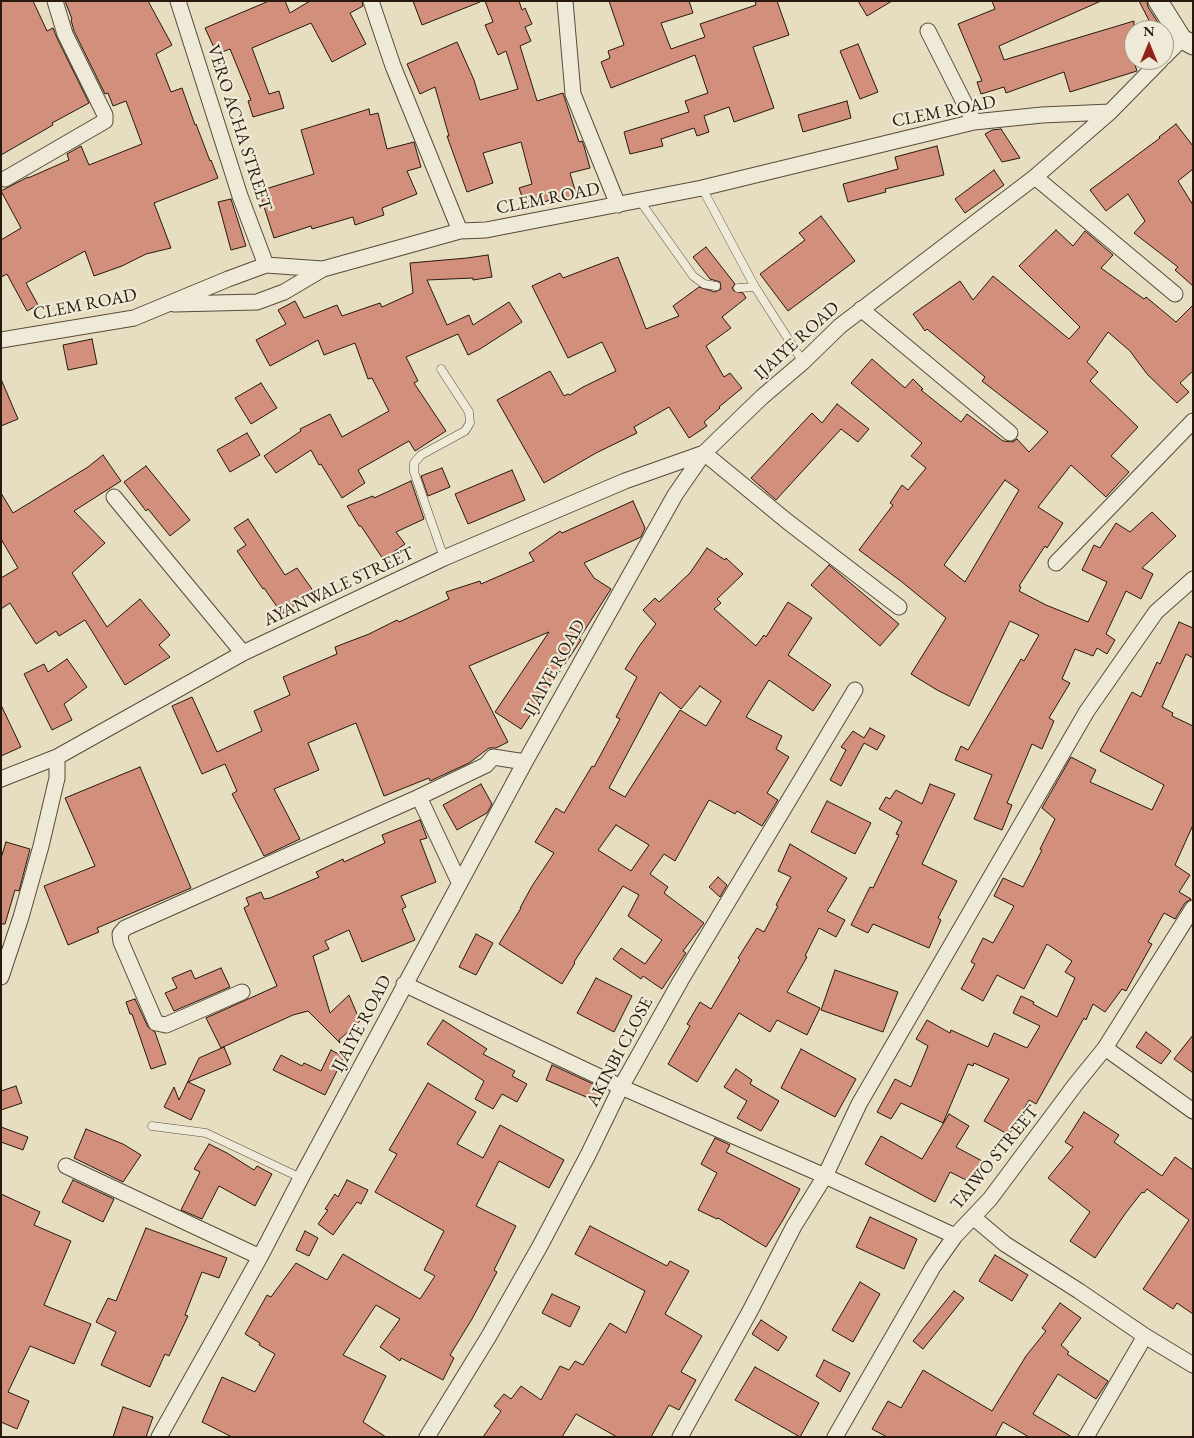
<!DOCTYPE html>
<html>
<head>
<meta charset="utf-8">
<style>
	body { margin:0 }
	#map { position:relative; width:1194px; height:1438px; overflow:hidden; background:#e7dec2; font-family:"EB Garamond",serif }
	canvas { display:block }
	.frame { position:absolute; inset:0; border:2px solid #28180d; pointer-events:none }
	.north { position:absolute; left:1124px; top:20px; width:50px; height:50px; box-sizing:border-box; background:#efead7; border:1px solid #9f9686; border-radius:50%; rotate:0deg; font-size:14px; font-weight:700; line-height:20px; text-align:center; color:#28180d }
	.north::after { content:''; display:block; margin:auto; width:18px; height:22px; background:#8f2418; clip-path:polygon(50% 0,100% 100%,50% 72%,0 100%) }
</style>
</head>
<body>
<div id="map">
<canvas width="1194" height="1438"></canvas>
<div class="frame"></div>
<div class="north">N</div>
</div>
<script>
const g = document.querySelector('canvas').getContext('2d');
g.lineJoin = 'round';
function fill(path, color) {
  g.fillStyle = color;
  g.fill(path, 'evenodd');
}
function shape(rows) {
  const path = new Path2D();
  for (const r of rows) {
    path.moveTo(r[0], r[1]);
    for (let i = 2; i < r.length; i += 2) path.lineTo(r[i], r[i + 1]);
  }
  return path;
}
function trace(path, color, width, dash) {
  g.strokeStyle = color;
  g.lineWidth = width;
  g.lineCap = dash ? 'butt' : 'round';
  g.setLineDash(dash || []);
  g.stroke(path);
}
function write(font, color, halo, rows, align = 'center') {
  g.font = font + ' "EB Garamond",serif';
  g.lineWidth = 4.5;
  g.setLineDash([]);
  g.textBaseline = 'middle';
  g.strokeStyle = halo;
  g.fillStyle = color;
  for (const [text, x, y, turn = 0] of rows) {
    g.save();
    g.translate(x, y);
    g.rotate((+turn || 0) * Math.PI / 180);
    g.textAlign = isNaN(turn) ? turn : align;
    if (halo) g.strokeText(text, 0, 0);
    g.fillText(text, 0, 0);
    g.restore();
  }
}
const building = shape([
	[1,1,33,1,47,31,53,28,57,38,89,103,52,123,53,125,1,155,1,1],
	[65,1,148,1,172,45,156,54,171,92,182,88,195,125,196,124,210,161,211,160,218,178,154,203,171,248,146,254,122,266,94,276,85,251,26,283,38,305,27,311,7,274,1,277,1,240,21,228,1,191,28,177,28,178,69,160,67,154,81,146,89,165,142,144,126,101,113,106,108,93,105,94,74,31,71,20,72,19,65,1],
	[269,1,285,1,290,13,310,1,362,1,363,6,350,13,366,44,332,62,311,23,252,48,269,94,279,91,284,108,253,117,248,101,251,100,230,49,217,54,205,28,269,1],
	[413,1,480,1,480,2,422,25,413,1],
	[485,1,519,1,522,10,525,8,532,24,525,27,531,41,520,46,537,101,563,93,579,142,582,141,584,146,590,168,570,173,577,197,555,204,553,199,526,208,519,188,532,184,521,142,483,153,493,183,467,192,447,136,449,136,435,87,420,94,407,64,457,42,474,80,480,100,518,89,506,51,498,55,485,25,493,22,485,1],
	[609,1,689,1,693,13,661,23,671,49,705,37,700,24,756,5,755,1,777,1,789,35,753,47,774,108,734,122,729,107,704,116,709,132,697,136,694,128,661,139,663,146,630,154,624,132,689,112,685,101,708,93,695,55,611,88,601,62,610,58,608,51,624,45,609,1],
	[858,1,892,1,867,16,858,1],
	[992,1,1101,1,999,46,1004,60,1134,21,1134,49,1130,50,1137,71,1070,92,1064,72,1006,93,1004,87,981,94,977,82,982,81,958,24,995,9,992,1],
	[1139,1,1147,1,1148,7,1163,30,1154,30,1139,1],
	[858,44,878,92,860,99,840,51,858,44],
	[847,101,851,118,803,132,798,115,847,101],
	[369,109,370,115,378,113,387,149,414,142,421,167,407,171,417,194,382,208,384,215,355,225,353,217,312,229,311,226,274,238,259,191,314,174,301,130,369,109],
	[1176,124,1193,146,1193,169,1178,181,1193,205,1193,286,1175,270,1178,267,1134,233,1145,221,1128,194,1106,211,1090,190,1160,138,1159,137,1176,124],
	[1001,129,1020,158,1002,162,985,134,992,130,1001,129],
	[937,146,944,175,885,189,886,192,848,202,843,184,898,169,895,157,937,146],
	[994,170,1004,185,965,213,955,199,994,170],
	[231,199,246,246,231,250,218,202,231,199],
	[821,216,855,261,788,311,760,274,805,240,799,233,821,216],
	[1056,230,1073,246,1085,231,1113,255,1101,268,1144,299,1146,297,1176,322,1193,305,1193,371,1180,383,1189,392,1177,403,1147,374,1130,351,1108,332,1087,362,1098,372,1090,381,1138,427,1111,456,1129,472,1106,497,1071,465,1038,507,1063,523,1047,548,1045,546,1019,586,1021,587,1019,591,1046,605,1088,622,1107,582,1082,570,1094,545,1100,548,1116,523,1130,532,1152,512,1176,536,1142,568,1153,574,1141,599,1126,591,1106,634,1115,640,1107,654,1097,648,1093,656,1075,649,1062,679,1070,683,1049,718,1054,721,1042,749,1032,744,1007,803,1012,805,1002,830,974,819,992,775,955,760,961,746,968,750,1021,659,1024,661,1039,635,1010,621,969,706,937,690,911,674,946,618,902,582,859,550,893,505,890,503,902,485,908,490,926,468,911,456,922,443,851,383,872,359,905,388,913,379,923,389,921,390,961,422,967,414,1003,441,1013,442,1017,439,1029,452,1048,432,982,381,985,377,927,329,925,331,913,314,960,281,973,300,993,276,1069,339,1080,327,1019,266,1056,230],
	[1005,480,1019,490,965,582,944,565,1005,480],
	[706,247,735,284,732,288,734,291,743,293,746,298,722,317,731,328,706,346,724,377,730,373,742,388,719,407,720,408,704,422,707,426,689,438,669,407,634,427,637,433,596,453,544,483,497,400,550,371,564,396,568,394,570,395,583,387,616,371,602,342,568,358,532,286,560,273,563,278,618,257,646,329,679,316,673,306,699,287,715,292,721,289,720,282,710,279,693,257,706,247],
	[488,255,492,277,473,280,473,278,427,280,447,325,469,315,473,325,509,302,522,322,480,349,468,355,458,334,406,357,418,381,414,383,446,431,415,451,409,441,358,470,365,483,342,498,321,464,319,465,311,450,276,473,264,456,301,431,300,429,330,414,342,437,389,411,372,378,368,379,355,343,324,355,318,340,270,366,256,340,286,324,278,310,295,301,304,318,337,305,342,316,380,303,382,307,413,293,410,263,467,258,488,255],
	[92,339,97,364,68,370,63,345,92,339],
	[1,379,18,419,1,426,1,379],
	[261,383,277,408,251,424,235,398,261,383],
	[837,404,869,429,858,442,841,429,776,500,751,478,812,413,822,423,837,404],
	[247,433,260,455,230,472,217,450,247,433],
	[103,455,121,481,74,511,105,543,72,573,107,627,140,599,170,635,159,645,170,657,125,685,85,620,59,636,56,631,36,644,10,603,1,609,1,578,18,568,1,539,1,493,13,513,88,467,103,455],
	[146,466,190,520,170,536,148,509,146,511,124,482,146,466],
	[442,468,450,487,428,496,421,476,442,468],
	[512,470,525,500,468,524,455,494,512,470],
	[411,481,424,519,396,532,405,544,383,559,361,526,359,526,347,506,373,496,374,498,411,481],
	[633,501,645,528,641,537,584,563,594,578,611,589,579,639,581,640,521,729,495,712,549,632,469,666,508,742,496,748,489,748,469,763,430,781,429,778,384,796,356,723,308,743,319,770,274,789,300,839,264,856,232,794,237,791,225,764,202,774,172,706,192,697,217,752,262,731,254,711,290,695,283,677,337,654,335,647,369,634,397,620,399,622,449,599,446,592,480,581,481,584,534,561,529,553,560,531,562,533,633,501],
	[248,519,285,575,297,568,314,592,282,614,264,588,263,589,237,551,246,545,234,528,248,519],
	[707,548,725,560,726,558,743,574,717,599,721,603,714,609,756,646,764,635,766,637,788,602,812,618,788,655,831,685,813,711,769,680,746,717,782,736,776,749,789,757,767,793,778,800,762,826,737,811,735,814,709,800,675,861,664,854,650,874,668,887,664,893,704,923,683,951,686,953,662,989,643,976,641,979,613,959,621,948,645,964,662,940,628,916,639,895,623,886,574,962,575,963,562,984,499,944,521,908,520,908,532,886,554,853,535,842,556,808,564,813,592,766,594,767,620,719,616,717,637,677,625,669,640,645,656,624,643,610,655,598,659,602,690,573,707,548],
	[700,686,721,701,706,726,680,710,625,797,609,788,660,692,681,709,700,686],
	[616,825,649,845,631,871,598,850,616,825],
	[829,565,899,624,880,646,811,585,829,565],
	[1179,622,1193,628,1193,658,1186,654,1162,707,1173,713,1172,716,1193,726,1193,825,1175,865,1190,875,1179,892,1191,899,1185,903,1175,919,1164,913,1148,942,1152,944,1126,991,1122,989,1105,1012,1093,1004,1086,1020,1084,1018,1036,1104,1029,1100,1009,1135,984,1121,1009,1079,974,1063,973,1066,968,1064,943,1123,901,1103,891,1119,877,1112,895,1079,911,1087,928,1046,916,1039,927,1020,950,1033,951,1030,988,1047,994,1033,1027,1048,1040,1026,1013,1013,1021,996,1034,1002,1033,1004,1057,1017,1075,978,1065,972,1072,961,1047,944,1024,989,997,975,983,1001,961,989,975,964,971,962,983,938,993,943,1014,906,994,896,1003,878,1023,887,1042,850,1040,849,1055,819,1042,808,1071,757,1096,770,1090,782,1152,810,1164,785,1100,751,1132,692,1141,697,1157,662,1160,664,1179,622],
	[67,659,87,687,64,704,72,720,52,730,24,674,44,664,48,672,67,659],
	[1,705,21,747,1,756,1,705],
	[870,728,885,736,877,750,864,743,841,786,830,780,846,750,841,747,853,731,864,738,870,728],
	[140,767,191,888,97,928,99,932,68,945,44,886,95,866,65,798,140,767],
	[481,784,492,804,487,813,457,830,443,805,481,784],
	[930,784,955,794,922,864,957,881,938,918,941,920,929,948,873,924,868,933,851,925,870,887,873,888,899,835,896,834,902,822,879,809,886,797,890,799,896,790,922,804,930,784],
	[827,801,871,823,855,854,811,832,827,801],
	[420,820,427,838,420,840,436,882,401,896,406,907,402,909,415,940,362,962,349,930,325,941,329,949,313,956,330,1013,349,995,360,1021,339,1040,340,1043,308,1011,293,1015,221,1048,206,1018,277,986,244,908,249,905,246,898,261,892,264,899,270,898,319,877,316,872,343,859,344,862,385,843,382,835,420,820],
	[6,842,30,849,19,891,15,890,5,924,1,924,1,858,6,842],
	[790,844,847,878,827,911,845,920,836,937,819,928,805,956,807,957,787,992,820,1008,807,1035,777,1020,770,1032,739,1013,697,1082,668,1064,690,1026,687,1024,700,1002,711,1009,740,960,738,958,757,928,764,932,778,906,776,905,791,877,778,871,790,844],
	[718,877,727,885,720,897,709,887,718,877],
	[476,934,493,943,476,975,459,967,476,934],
	[221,968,230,987,174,1011,165,993,177,988,172,978,191,970,195,979,221,968],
	[835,970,898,992,883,1032,821,1010,835,970],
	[596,978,632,996,614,1032,577,1013,596,978],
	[135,999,148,1027,155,1032,166,1064,151,1069,132,1014,130,1014,126,1002,135,999],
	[443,1020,487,1049,483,1054,515,1071,512,1076,527,1084,517,1102,502,1094,493,1109,475,1099,484,1081,427,1044,443,1020],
	[1146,1032,1171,1051,1161,1064,1136,1047,1146,1032],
	[1193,1035,1193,1073,1174,1059,1193,1035],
	[224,1047,231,1064,188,1082,205,1090,191,1120,164,1107,174,1087,179,1100,199,1058,224,1047],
	[801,1049,856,1079,835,1117,781,1088,801,1049],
	[331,1050,344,1057,325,1095,273,1070,281,1055,302,1066,304,1063,321,1071,331,1050],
	[552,1065,604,1089,598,1102,546,1080,552,1065],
	[736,1069,752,1080,750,1084,779,1101,761,1131,737,1118,747,1101,724,1087,736,1069],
	[428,1083,476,1112,457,1144,483,1158,500,1125,564,1160,549,1188,499,1161,476,1206,516,1226,494,1270,497,1272,472,1319,450,1355,454,1358,443,1380,401,1358,400,1361,380,1347,400,1319,376,1305,343,1355,386,1376,363,1422,386,1437,232,1437,202,1422,222,1377,255,1392,275,1354,259,1345,260,1343,245,1334,267,1295,271,1297,296,1263,327,1280,343,1254,420,1299,435,1276,424,1270,444,1231,375,1192,397,1154,389,1150,428,1083],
	[16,1086,22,1103,1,1110,1,1091,16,1086],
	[1084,1112,1119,1135,1114,1142,1162,1176,1175,1157,1193,1170,1193,1314,1177,1303,1173,1309,1143,1289,1189,1220,1147,1189,1144,1193,1142,1192,1125,1214,1095,1258,1070,1241,1090,1212,1048,1178,1073,1147,1065,1142,1084,1112],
	[949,1114,969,1126,956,1147,984,1162,972,1183,950,1172,935,1202,865,1164,881,1136,922,1159,949,1114],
	[1,1127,28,1137,23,1150,1,1142,1,1127],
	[86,1129,123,1144,141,1155,123,1182,74,1158,86,1129],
	[715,1138,730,1145,726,1152,800,1189,783,1220,766,1247,718,1218,717,1219,698,1210,717,1173,701,1164,715,1138],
	[209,1144,227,1153,254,1170,257,1166,272,1174,255,1206,219,1186,202,1219,181,1210,200,1172,194,1169,209,1144],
	[73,1180,114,1199,103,1222,62,1202,73,1180],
	[347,1180,368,1190,361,1204,357,1202,333,1235,318,1224,328,1210,325,1209,335,1194,338,1197,347,1180],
	[1,1194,40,1212,34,1225,71,1241,44,1305,91,1324,74,1364,30,1346,8,1392,29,1401,17,1429,1,1422,1,1194],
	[870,1217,917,1239,904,1269,856,1247,870,1217],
	[590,1226,667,1266,670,1261,689,1271,665,1314,702,1336,681,1372,696,1380,679,1410,669,1405,651,1437,617,1437,576,1414,562,1437,483,1437,501,1411,494,1406,504,1394,511,1399,521,1386,541,1400,560,1366,569,1370,575,1361,583,1365,610,1323,626,1333,645,1291,575,1254,590,1226],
	[146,1228,227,1258,219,1278,202,1272,185,1315,188,1316,169,1356,165,1354,150,1387,101,1365,116,1332,96,1322,108,1298,116,1301,146,1228],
	[305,1231,318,1238,309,1256,296,1250,305,1231],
	[995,1255,1028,1275,1012,1301,979,1281,995,1255],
	[860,1282,880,1294,853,1342,832,1330,860,1282],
	[954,1291,964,1298,923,1349,913,1341,954,1291],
	[552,1294,580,1307,570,1327,542,1313,552,1294],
	[1060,1303,1081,1318,1061,1345,1069,1352,1067,1354,1108,1381,1096,1399,1058,1374,1033,1414,1072,1437,1029,1437,1003,1422,995,1437,887,1437,872,1429,888,1401,901,1408,923,1370,992,1411,1026,1356,1046,1331,1042,1328,1060,1303],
	[761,1320,787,1337,778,1351,752,1334,761,1320],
	[824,1360,850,1373,840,1392,816,1376,824,1360],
	[755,1367,819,1403,800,1437,735,1400,755,1367],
	[123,1407,153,1417,146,1437,113,1437,123,1407]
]);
fill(building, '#d18f7c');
trace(building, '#28180d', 1);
const service = shape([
	[702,188,755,287,803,362],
	[640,201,693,276,704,284,716,286],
	[738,288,755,287],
	[441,369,469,412,470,423,465,431,421,455,414,463,414,472,444,558],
	[152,1126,206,1133,301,1178]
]);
const minor = shape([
	[178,1,240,196,266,265],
	[371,1,393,66,460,231],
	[565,1,573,94,618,205],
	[928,31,974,122],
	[1164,57,1182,39],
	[1035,177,1175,294],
	[5,179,105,121,105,115,65,34,55,1],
	[174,304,257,302,284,292,323,269],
	[861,309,1010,433],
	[1,340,134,318,228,279,266,265,323,269,460,231,486,230,702,188,974,122,1042,115,1110,112],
	[114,497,243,653],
	[1056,563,1193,421],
	[1,779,57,757,243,653,444,558,625,481,704,453,788,522,899,607],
	[419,797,459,882],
	[1,977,21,917,41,846,57,778,57,757],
	[404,984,621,1087,825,1176,955,1236],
	[242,992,166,1025,156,1023,121,942,120,934,125,928,419,797,486,765,493,757,525,762],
	[1105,1048,1193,1111],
	[66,1166,260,1257],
	[973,1217,1005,1244,1079,1291,1145,1336,1193,1365],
	[159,1437,260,1257,301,1178,525,762,675,495,704,453,762,397,803,362,840,326,1035,177,1110,112,1161,60],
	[427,1437,489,1336,540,1246,588,1155,621,1087,681,980,855,690],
	[680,1437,749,1313,794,1226,825,1176,859,1104,1087,711,1156,612,1193,579],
	[835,1437,933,1267,955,1236,990,1199,1075,1085,1105,1048,1193,908],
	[1086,1437,1145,1336]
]);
const tertiary = shape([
	[1158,1,1182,39,1193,45]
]);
trace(service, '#584a3a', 9);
trace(minor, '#584a3a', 17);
trace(tertiary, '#584a3a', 21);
trace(service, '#efead7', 8);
trace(minor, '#efead7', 15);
trace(tertiary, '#efead7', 19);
write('18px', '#28180d', '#efead7', [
	["CLEM ROAD",944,112,-11],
	["VERO ACHA STREET",239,128,72],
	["CLEM ROAD",548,199,-11],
	["CLEM ROAD",85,305,-11],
	["IJAIYE ROAD",797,341,-42],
	["AYANWALE STREET",339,587,-25],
	["IJAIYE ROAD",555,668,-61],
	["IJAIYE ROAD",362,1024,-62],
	["AKINBI CLOSE",620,1052,-62],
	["TAIWO STREET",995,1158,-51]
]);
</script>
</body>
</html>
